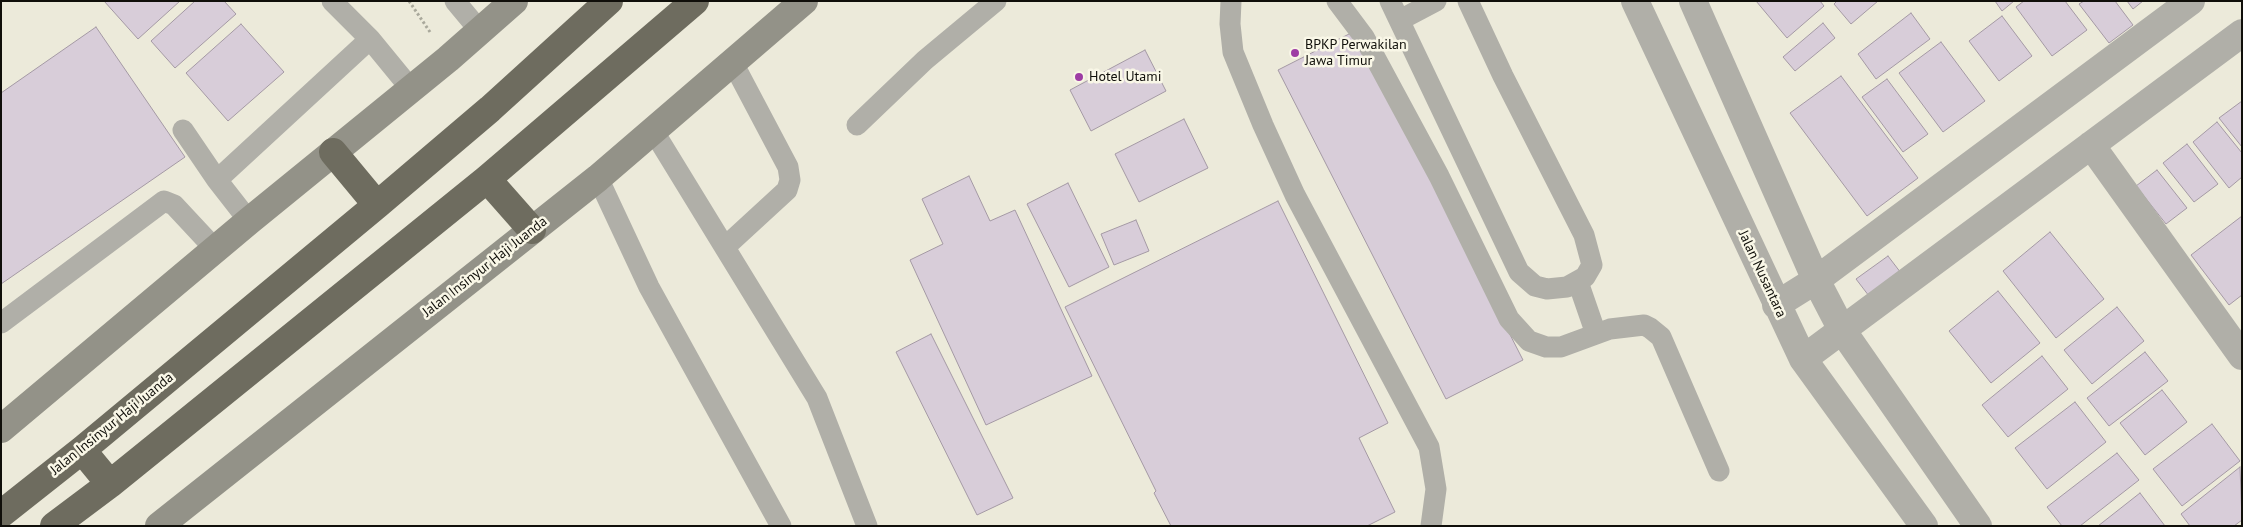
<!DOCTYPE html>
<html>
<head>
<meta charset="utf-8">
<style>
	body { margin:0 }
	#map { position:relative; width:2243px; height:527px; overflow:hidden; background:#eceada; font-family:"PT Sans",sans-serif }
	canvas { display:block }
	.frame { position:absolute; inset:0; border:2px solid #100f0a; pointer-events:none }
</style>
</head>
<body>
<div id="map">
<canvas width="2243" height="527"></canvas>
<div class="frame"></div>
</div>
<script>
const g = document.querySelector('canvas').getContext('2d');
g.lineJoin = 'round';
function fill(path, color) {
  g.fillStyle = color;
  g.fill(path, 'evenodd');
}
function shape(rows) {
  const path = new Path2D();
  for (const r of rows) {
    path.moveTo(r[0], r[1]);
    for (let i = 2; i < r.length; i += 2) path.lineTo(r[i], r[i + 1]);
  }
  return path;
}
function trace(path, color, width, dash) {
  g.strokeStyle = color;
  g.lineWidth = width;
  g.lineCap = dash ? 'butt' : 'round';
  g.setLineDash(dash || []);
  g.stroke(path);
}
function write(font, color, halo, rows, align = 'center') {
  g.font = font + ' "PT Sans",sans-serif';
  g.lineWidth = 5;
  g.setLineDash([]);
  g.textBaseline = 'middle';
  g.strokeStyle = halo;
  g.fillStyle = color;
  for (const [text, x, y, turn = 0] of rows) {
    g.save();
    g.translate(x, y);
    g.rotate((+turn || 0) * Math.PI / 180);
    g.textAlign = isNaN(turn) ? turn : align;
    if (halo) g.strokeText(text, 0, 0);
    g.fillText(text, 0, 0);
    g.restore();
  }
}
const building = shape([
	[104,1,180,1,138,39,104,1],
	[195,1,224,1,236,14,175,68,151,41,195,1],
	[1756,1,1820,1,1824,6,1787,38,1756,1],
	[1837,1,1878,1,1851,24,1834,4,1837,1],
	[1995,1,2014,1,2002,11,1995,1],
	[2024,1,2065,1,2087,30,2052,56,2016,7,2024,1],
	[2084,1,2115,1,2133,25,2109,43,2079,4,2084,1],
	[2127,1,2143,1,2133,9,2127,1],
	[1911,13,1930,39,1876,79,1858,54,1911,13],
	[2002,16,2032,56,1999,81,1969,41,2002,16],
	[1823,23,1835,38,1795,71,1783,57,1823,23],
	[241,24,284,72,228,121,186,73,241,24],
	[96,27,185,157,1,284,1,93,96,27],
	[1355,31,1523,360,1446,399,1278,70,1355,31],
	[1941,42,1985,101,1943,132,1899,73,1941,42],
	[1145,50,1166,91,1091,131,1070,90,1145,50],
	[1841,76,1918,178,1867,216,1790,113,1841,76],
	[1887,79,1928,134,1903,152,1862,97,1887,79],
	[2242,101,2242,147,2219,118,2242,101],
	[1184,119,1208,168,1139,202,1115,154,1184,119],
	[2217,122,2242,153,2242,177,2229,188,2193,142,2217,122],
	[2187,144,2218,184,2194,202,2163,163,2187,144],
	[2157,170,2187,208,2166,224,2136,186,2157,170],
	[969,176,990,221,1015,210,1092,376,986,425,910,260,943,244,922,199,969,176],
	[1068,183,1109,267,1069,287,1027,204,1068,183],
	[1278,201,1388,423,1359,438,1395,512,1367,526,1171,526,1154,493,1156,491,1065,307,1278,201],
	[2242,216,2242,295,2229,305,2191,255,2242,216],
	[1136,220,1149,251,1114,265,1101,234,1136,220],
	[2050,232,2104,299,2056,338,2003,271,2050,232],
	[1888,256,1901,273,1869,296,1856,279,1888,256],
	[1998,291,2040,343,1991,383,1949,331,1998,291],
	[2117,307,2144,341,2092,384,2064,350,2117,307],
	[931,334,1013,498,977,515,896,352,931,334],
	[2145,352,2168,381,2109,426,2087,398,2145,352],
	[2042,356,2068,389,2008,437,1982,405,2042,356],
	[2162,390,2187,422,2145,455,2120,423,2162,390],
	[2075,402,2106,442,2047,489,2015,448,2075,402],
	[2212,424,2240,461,2182,506,2153,469,2212,424],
	[2117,453,2139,480,2080,526,2062,526,2047,507,2117,453],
	[2240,467,2242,520,2234,526,2190,526,2181,514,2240,467],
	[2140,493,2165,526,2098,526,2140,493]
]);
fill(building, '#d8cdd9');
trace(building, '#a499a4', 1);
trace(shape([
	[409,1,430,32]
]), '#a9a89b', 3, [2.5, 2.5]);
trace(shape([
	[332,1,370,39,411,89],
	[455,1,480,31],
	[1231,1,1230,24,1233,52,1263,125,1295,195,1429,447,1436,489,1431,526],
	[1337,1,1364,37,1439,176,1509,319,1529,341,1546,347,1561,347,1610,329,1644,325,1650,328,1661,337,1719,471],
	[1390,1,1519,272,1535,286,1547,289,1567,287,1585,277,1592,265,1584,235,1503,76,1468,1],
	[1400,20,1436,1],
	[857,125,925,60,996,1],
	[183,130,217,180,249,221],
	[654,132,817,398,867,526],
	[598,178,649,287,781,526],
	[217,180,370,39],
	[725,247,787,190,790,180,788,167,733,63],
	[1578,282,1596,334],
	[1,323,164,201,174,205,215,249]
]), '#b0afa8', 21);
trace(shape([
	[1635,1,1803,359,1924,526],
	[1693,1,1816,280,1842,330,1978,526],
	[2091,145,2242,356],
	[1776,305,1816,280,2191,1],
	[1803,359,2242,33]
]), '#b0afa8', 28);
trace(shape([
	[1,429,249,221,448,59,514,1],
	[159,526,598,178,804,1]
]), '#939288', 28);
trace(shape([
	[333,152,377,205],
	[487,179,532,230],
	[82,450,110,484],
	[1,514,82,450,377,205,490,109,609,1],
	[54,526,110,484,487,179,695,1]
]), '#6e6c5f', 28);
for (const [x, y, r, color] of [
	[1295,53,5,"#9e3da4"],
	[1079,77,5,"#9e3da4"]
]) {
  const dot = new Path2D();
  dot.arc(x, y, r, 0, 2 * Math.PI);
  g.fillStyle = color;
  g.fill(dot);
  trace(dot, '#f9f7e7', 2);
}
write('14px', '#100f0a', '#f9f7e7', [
	["BPKP Perwakilan",1305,45],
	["Jawa Timur",1305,61],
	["Hotel Utami",1089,77]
], 'left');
write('14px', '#100f0a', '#f9f7e7', [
	["Jalan Insinyur Haji Juanda",485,267,-38],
	["Jalan Nusantara",1762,274,65],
	["Jalan Insinyur Haji Juanda",112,424,-39]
]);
</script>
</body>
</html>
